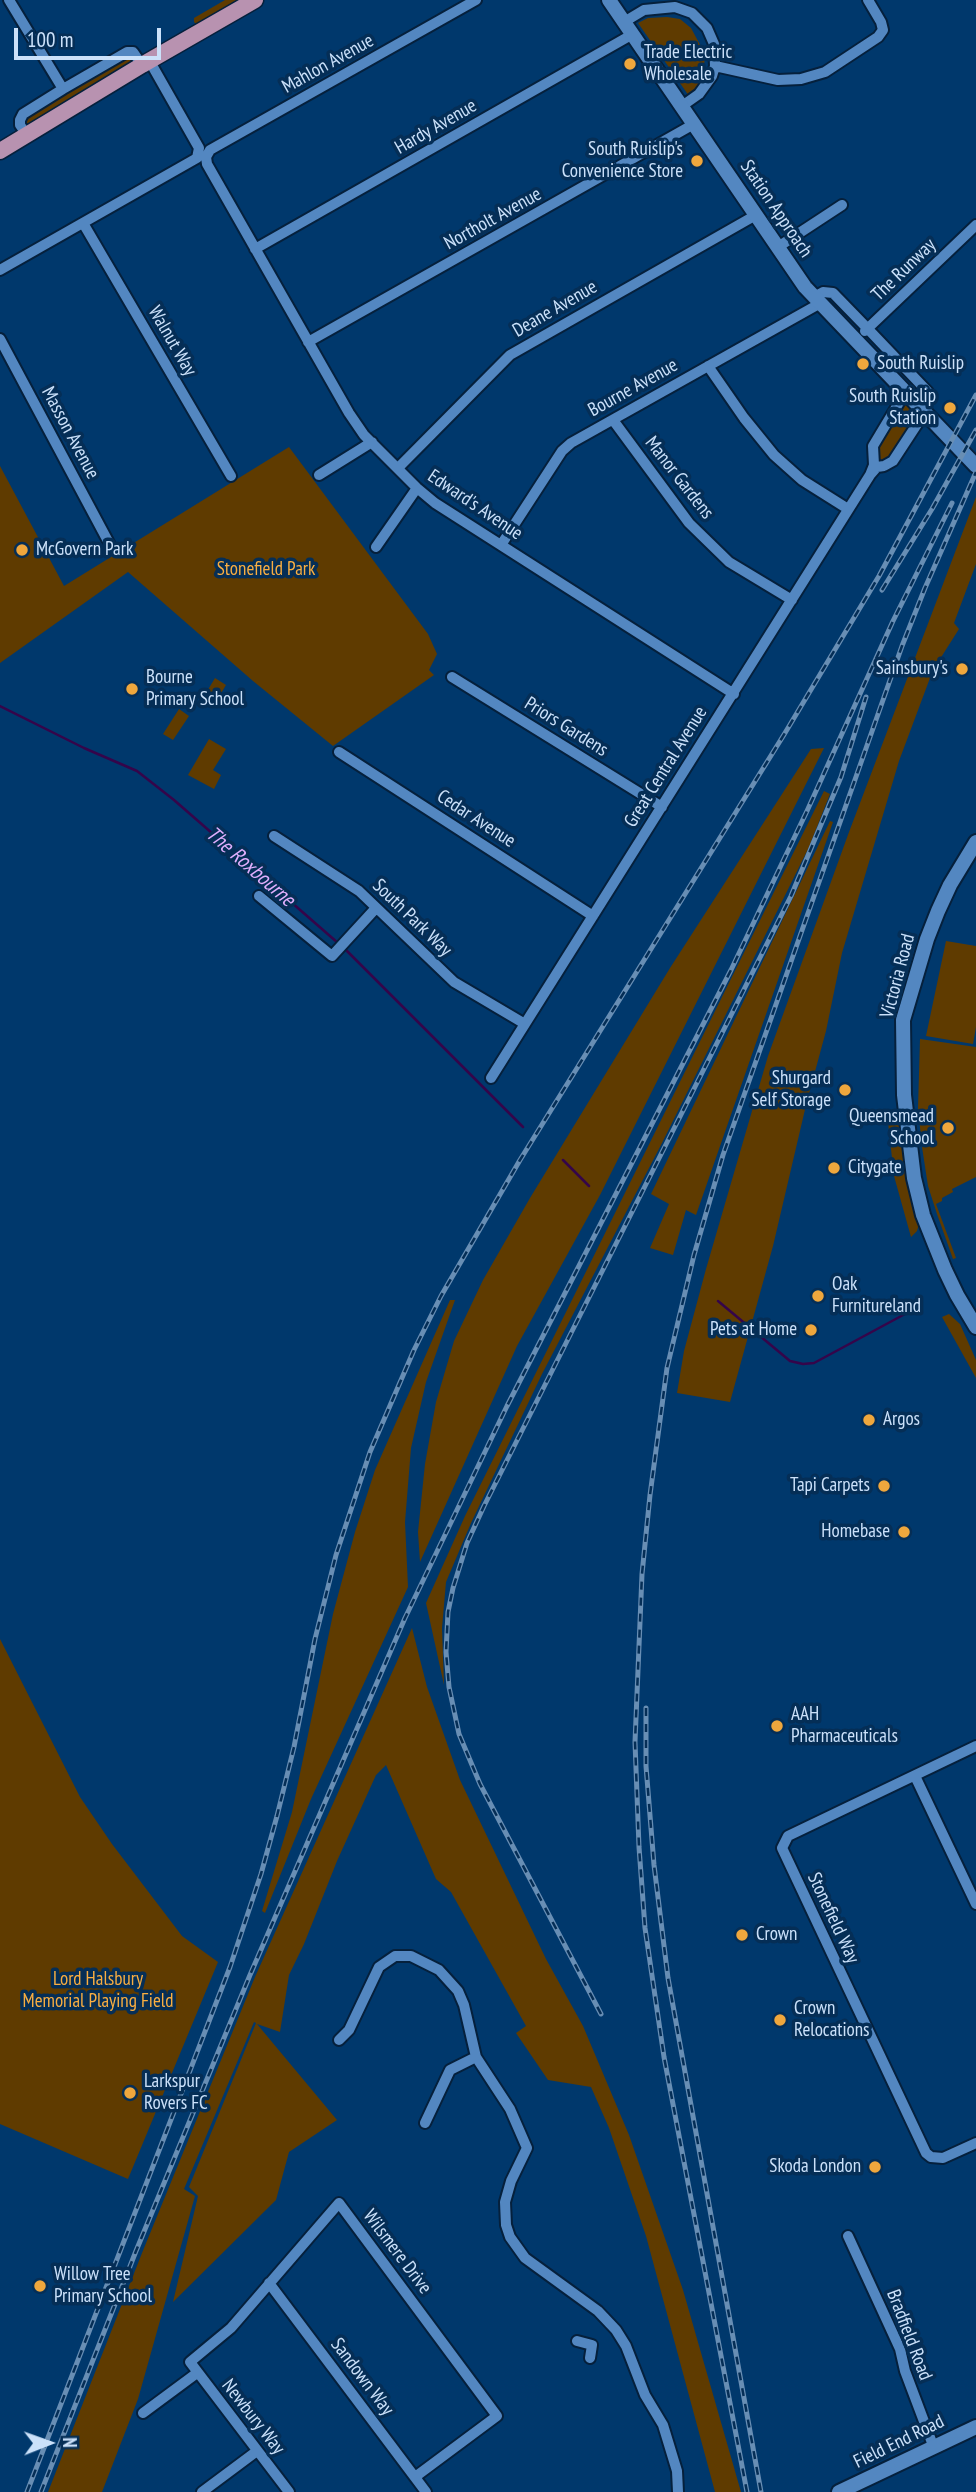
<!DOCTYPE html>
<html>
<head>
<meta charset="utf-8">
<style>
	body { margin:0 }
	#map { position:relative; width:976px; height:2492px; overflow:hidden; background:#00386c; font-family:"PT Sans Narrow",sans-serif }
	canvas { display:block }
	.north { position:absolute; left:14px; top:2408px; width:70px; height:70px; -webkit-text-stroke:5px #052e56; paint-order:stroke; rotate:89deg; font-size:19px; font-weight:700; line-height:28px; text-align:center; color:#cbe1fa }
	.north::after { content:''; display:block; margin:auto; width:24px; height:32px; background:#cbe1fa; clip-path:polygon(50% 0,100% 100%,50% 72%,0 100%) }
	.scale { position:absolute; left:14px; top:28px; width:147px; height:32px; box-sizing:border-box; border:4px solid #cbe1fa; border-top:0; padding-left:9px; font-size:21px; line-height:24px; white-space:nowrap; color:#cbe1fa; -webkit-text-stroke:5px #052e56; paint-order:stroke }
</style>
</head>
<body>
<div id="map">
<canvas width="976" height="2492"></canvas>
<div class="north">N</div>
<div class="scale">100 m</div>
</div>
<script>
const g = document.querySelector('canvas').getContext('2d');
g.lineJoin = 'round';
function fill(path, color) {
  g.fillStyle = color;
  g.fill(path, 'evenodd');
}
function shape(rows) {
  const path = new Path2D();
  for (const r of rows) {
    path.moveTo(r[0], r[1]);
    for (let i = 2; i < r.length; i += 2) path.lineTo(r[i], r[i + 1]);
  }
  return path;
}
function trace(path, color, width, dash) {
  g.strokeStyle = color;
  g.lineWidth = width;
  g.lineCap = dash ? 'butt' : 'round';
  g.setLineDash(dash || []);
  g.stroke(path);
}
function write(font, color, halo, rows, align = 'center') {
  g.font = font + ' "PT Sans Narrow",sans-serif';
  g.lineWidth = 7;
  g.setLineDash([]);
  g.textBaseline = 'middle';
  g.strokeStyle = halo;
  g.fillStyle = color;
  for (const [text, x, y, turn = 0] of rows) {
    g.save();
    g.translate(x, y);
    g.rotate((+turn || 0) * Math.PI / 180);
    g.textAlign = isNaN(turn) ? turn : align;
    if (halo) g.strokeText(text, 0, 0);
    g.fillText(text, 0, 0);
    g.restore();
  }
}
fill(shape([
	[225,0,241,0,197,25,194,22,194,18],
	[667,17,680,19,691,28,705,54,703,80,689,96,638,23,648,18],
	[133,56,133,63,29,125,25,124,25,119,127,57],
	[904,402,918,414,892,458,878,462,876,447],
	[289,447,428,634,437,654,429,670,434,675,333,746,253,681,128,572,0,663,0,466,64,586],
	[976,497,976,564,954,623,959,629,933,670,899,761,842,953,826,1031,807,1101,773,1246,730,1402,677,1393,684,1351,706,1269,768,1056,849,832],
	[215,678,226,685,214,705,203,698],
	[179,709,189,716,173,740,163,734],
	[209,739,226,749,213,770,221,775,214,789,188,775],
	[824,748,600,1195,517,1346,420,1562,418,1532,425,1464,436,1402,454,1341,483,1280,530,1198,670,968,811,749],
	[824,791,830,794,809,847,662,1143,542,1374,471,1523,446,1582,442,1628,444,1685,426,1603,465,1516],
	[830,821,833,822,696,1215,686,1210,673,1255,650,1248,669,1204,651,1194],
	[946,941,976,946,976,1027,973,1044,926,1036],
	[920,1039,976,1047,976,1177,952,1189,953,1192,942,1198,942,1201,936,1204,956,1258,953,1259,937,1214,928,1186,922,1147,918,1108],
	[887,1113,896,1115,899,1121,905,1167,919,1224,917,1231,911,1237,894,1176],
	[450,1300,455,1300,426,1382,411,1448,405,1522,408,1587,311,1799,265,1913,262,1911,292,1812,333,1614,355,1532,375,1470],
	[949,1314,960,1324,976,1360,976,1378,942,1317],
	[412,1628,427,1687,460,1780,546,1959,583,2026,629,2135,683,2290,741,2492,715,2492,646,2236,609,2128,591,2087,548,2080,516,2033,526,2026,451,1892,436,1879,386,1765,376,1775,337,1861,304,1944,289,1975,280,2032,257,2024,337,2120,289,2152,276,2200,173,2302,198,2196,189,2187,256,2023,254,2022,184,2189,195,2196,138,2399,102,2492,48,2492,142,2253,255,1977],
	[0,1639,80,1797,112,1844,182,1936,218,1962,128,2179,0,2124]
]), '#5f3b00');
trace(shape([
	[0,706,84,748,137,771,174,800,338,943],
	[343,947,523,1127],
	[563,1160,589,1186],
	[718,1301,790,1361,803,1364,814,1363,918,1307]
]), '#35054a', 2.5);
const street = shape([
	[9,0,63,89],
	[476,0,210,150,206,157,207,164,349,413,364,435,417,488,435,503,734,694],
	[624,22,644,10,675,7,692,13,707,28,714,44,715,66,712,76,699,94,682,106],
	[715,66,778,80,801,79,825,72,878,37,883,30,881,22,868,0],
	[27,135,20,125,20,120,23,114,63,89,127,52,133,52,142,65],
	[83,223,231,476],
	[778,247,842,205],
	[255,249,633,34],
	[0,270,197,158,199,148,149,60],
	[814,297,823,292,833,293,867,328,928,392,918,404],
	[865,331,976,225],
	[0,339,109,543],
	[308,342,694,124],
	[708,366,744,418,774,455,802,480,848,509],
	[906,391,873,446,874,465,870,475,877,467,884,466,893,461,925,412],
	[613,420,689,523,729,562,792,600],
	[398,468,510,355,756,215],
	[319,475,372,442],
	[501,545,562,451,571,443,819,304],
	[376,547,417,488],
	[452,677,662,807],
	[339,752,593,916],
	[274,836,359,891,454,982,525,1024],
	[259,896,332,956,376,908],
	[491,1078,870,475],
	[976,1746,788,1836,782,1848,926,2153,931,2157,943,2158,976,2143],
	[915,1776,976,1904],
	[339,2040,349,2030,379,1967,395,1956,411,1956,439,1970,458,1991,464,2005,476,2057,510,2109,527,2148,511,2181,505,2202,506,2225,510,2237,525,2258,598,2311,616,2330,626,2346,645,2395,663,2425,677,2471,678,2492],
	[425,2123,450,2070,476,2057],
	[848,2236,900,2349,905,2371,934,2448],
	[269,2283,426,2492],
	[577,2341,592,2345,590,2358],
	[143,2413,197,2373],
	[202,2492,257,2451],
	[289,2492,190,2362,231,2328,339,2203,497,2416,415,2477]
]);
const secondary = shape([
	[609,0,805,287,976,466],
	[976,842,950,885,938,911,927,939,903,1020,904,1095,914,1178,923,1215,945,1270,957,1295,976,1327],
	[839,2492,976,2427]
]);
const primary = shape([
	[0,151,142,65,255,0]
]);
trace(street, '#05203c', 14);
trace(secondary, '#05203c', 18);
trace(primary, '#05203c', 19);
trace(street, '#5387c1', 10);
trace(secondary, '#5387c1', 14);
trace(primary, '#b892b0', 16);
const rail = shape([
	[882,590,932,509,976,430],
	[646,1708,646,1766,654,1865,668,1978,761,2492],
	[601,2014,480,1784,459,1734,449,1687,446,1652,448,1612,453,1588,467,1543,484,1506,791,896,841,777,866,697],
	[27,2492,230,1967,261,1874,277,1816,294,1747,315,1639,336,1555,370,1452,414,1350,441,1296,520,1160,785,733,879,576,976,395],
	[41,2492,136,2251,250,1975,405,1618,507,1406,731,970,807,811,893,621,952,503],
	[747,2492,664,2057,645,1928,639,1847,635,1742,642,1574,650,1495,667,1368,694,1255,723,1155,902,646,925,588,976,472]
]);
trace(rail, '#688eb4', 5);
trace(rail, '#052e56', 2.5, [8]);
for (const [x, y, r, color] of [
	[630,64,7,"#efa73d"],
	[697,161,7,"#efa73d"],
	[863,364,7,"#efa73d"],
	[950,408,7,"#efa73d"],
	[22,550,7,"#efa73d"],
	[962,669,7,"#efa73d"],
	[132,689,7,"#efa73d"],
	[845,1090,7,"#efa73d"],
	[948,1128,7,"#efa73d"],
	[834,1168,7,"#efa73d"],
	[818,1296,7,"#efa73d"],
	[811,1330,7,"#efa73d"],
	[869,1420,7,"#efa73d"],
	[884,1486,7,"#efa73d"],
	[904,1532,7,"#efa73d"],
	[777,1726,7,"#efa73d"],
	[742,1935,7,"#efa73d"],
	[780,2020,7,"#efa73d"],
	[130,2093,7,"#efa73d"],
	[875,2167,7,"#efa73d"],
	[40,2286,7,"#efa73d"]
]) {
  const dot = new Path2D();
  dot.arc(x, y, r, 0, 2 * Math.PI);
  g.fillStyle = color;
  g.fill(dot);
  trace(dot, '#052e56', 2.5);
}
write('19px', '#cbe1fa', '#052e56', [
	["Trade Electric",644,53],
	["Wholesale",644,75],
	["South Ruislip's",683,150,"right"],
	["Convenience Store",683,172,"right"],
	["South Ruislip",877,364],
	["South Ruislip",936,397,"right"],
	["Station",936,419,"right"],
	["McGovern Park",36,550],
	["Sainsbury's",948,669,"right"],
	["Bourne",146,678],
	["Primary School",146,700],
	["Shurgard",831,1079,"right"],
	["Self Storage",831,1101,"right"],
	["Queensmead",934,1117,"right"],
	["School",934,1139,"right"],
	["Citygate",848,1168],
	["Oak",832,1285],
	["Furnitureland",832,1307],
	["Pets at Home",797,1330,"right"],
	["Argos",883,1420],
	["Tapi Carpets",870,1486,"right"],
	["Homebase",890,1532,"right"],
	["AAH",791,1715],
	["Pharmaceuticals",791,1737],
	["Crown",756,1935],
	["Crown",794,2009],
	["Relocations",794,2031],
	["Larkspur",144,2082],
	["Rovers FC",144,2104],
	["Skoda London",861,2167,"right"],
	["Willow Tree",54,2275],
	["Primary School",54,2297]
], 'left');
write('19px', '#cbe1fa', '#052e56', [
	["Mahlon Avenue",328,64,-29],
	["Hardy Avenue",436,127,-30],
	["Station Approach",776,209,56],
	["Northolt Avenue",493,219,-29],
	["The Runway",904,270,-44],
	["Deane Avenue",555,309,-30],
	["Walnut Way",172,341,60],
	["Bourne Avenue",633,388,-29],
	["Masson Avenue",70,433,62],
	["Manor Gardens",679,478,52],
	["Edward's Avenue",475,505,34],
	["Priors Gardens",566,727,32],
	["Great Central Avenue",666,767,-58],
	["Cedar Avenue",476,819,33],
	["South Park Way",412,918,44],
	["Victoria Road",898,976,-75],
	["Stonefield Way",833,1918,65],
	["Wilsmere Drive",397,2252,53],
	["Bradfield Road",909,2335,69],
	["Sandown Way",362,2377,53],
	["Newbury Way",253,2417,52],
	["Field End Road",899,2442,-26]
]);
write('19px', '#f9ae41', '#052e56', [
	["Stonefield Park",266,570],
	["Lord Halsbury",98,1980],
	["Memorial Playing Field",98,2002]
]);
write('italic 21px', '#e0affd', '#052e56', [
	["The Roxbourne",250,867,41]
]);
</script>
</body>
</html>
